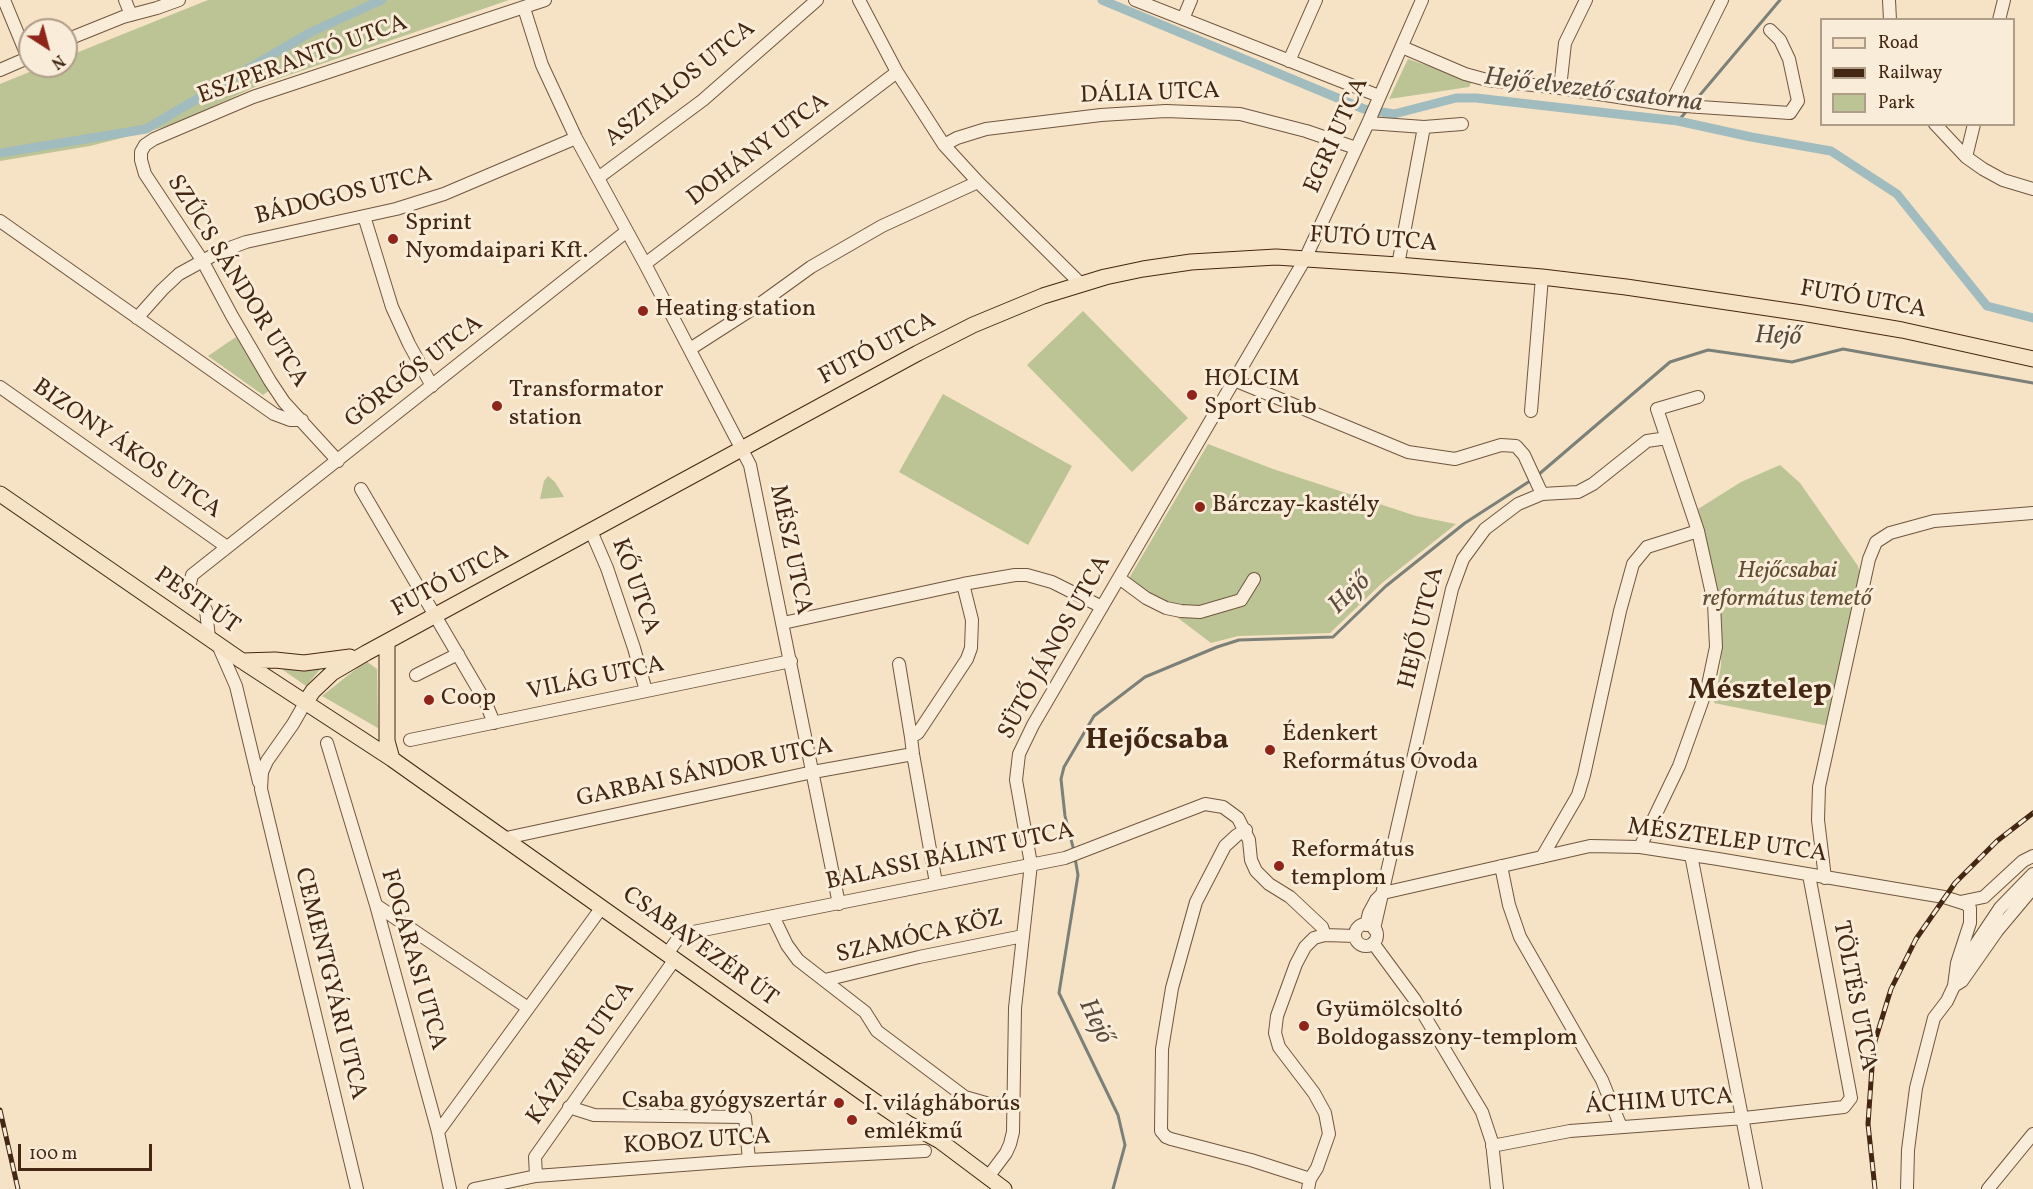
<!DOCTYPE html>
<html>
<head>
<meta charset="utf-8">
<style>
	body { margin:0 }
	#map { position:relative; width:2033px; height:1189px; overflow:hidden; background:#f6e2c5; font-family:Vollkorn,serif }
	canvas { display:block }
	.legend { position:absolute; left:1820px; top:18px; width:195px; height:108px; box-sizing:border-box; background:#f9ecd9; border:2px solid #b09d89; margin:0; padding:8px 10px; list-style:none; font-size:18px; color:#432712 }
	.legend li { display:flex; align-items:center; gap:12px; height:30px }
	.legend b { width:30px; border:2px solid #b09d89 }
	.north { position:absolute; left:18px; top:18px; width:60px; height:60px; box-sizing:border-box; background:#f9ecd9; border:2px solid #b09d89; border-radius:50%; rotate:144deg; font-size:16px; font-weight:700; line-height:24px; text-align:center; color:#432712 }
	.north::after { content:''; display:block; margin:auto; width:21px; height:27px; background:#8f2418; clip-path:polygon(50% 0,100% 100%,50% 72%,0 100%) }
	.scale { position:absolute; left:18px; top:1144px; width:134px; height:27px; box-sizing:border-box; border:3px solid #432712; border-top:0; padding-left:8px; font-size:18px; line-height:21px; white-space:nowrap; color:#432712; -webkit-text-stroke:4px #f9ecd9; paint-order:stroke }
</style>
</head>
<body>
<div id="map">
<canvas width="2033" height="1189"></canvas>
<ul class="legend">
<li><b style="height:8px;background:#f6e2c5"></b>Road</li>
<li><b style="height:8px;background:#432712"></b>Railway</li>
<li><b style="height:16px;background:#bcc395"></b>Park</li>
</ul>
<div class="north">N</div>
<div class="scale">100 m</div>
</div>
<script>
const g = document.querySelector('canvas').getContext('2d');
g.lineJoin = 'round';
function fill(path, color) {
  g.fillStyle = color;
  g.fill(path, 'evenodd');
}
function shape(rows) {
  const path = new Path2D();
  for (const r of rows) {
    if (r.length === 3) {
      path.moveTo(r[0] + r[2], r[1]);
      path.arc(r[0], r[1], r[2], 0, 2 * Math.PI);
      continue;
    }
    path.moveTo(r[0], r[1]);
    for (let i = 2; i < r.length; i += 2) path.lineTo(r[i], r[i + 1]);
  }
  return path;
}
function trace(path, color, width, dash) {
  g.strokeStyle = color;
  g.lineWidth = width;
  g.lineCap = dash ? 'butt' : 'round';
  g.setLineDash(dash || []);
  g.stroke(path);
}
function write(font, color, halo, rows, align = 'center') {
  g.font = font + ' Vollkorn,serif';
  g.lineWidth = 6;
  g.setLineDash([]);
  g.textBaseline = 'middle';
  g.strokeStyle = halo;
  g.fillStyle = color;
  for (const [text, x, y, turn = 0] of rows) {
    g.save();
    g.translate(x, y);
    g.rotate((+turn || 0) * Math.PI / 180);
    g.textAlign = isNaN(turn) ? turn : align;
    if (halo) g.strokeText(text, 0, 0);
    g.fillText(text, 0, 0);
    g.restore();
  }
}
fill(shape([
	[208,0,509,0,257,86,173,125,90,146,0,161,0,84,44,66,66,66,66,57],
	[1408,59,1472,81,1469,87,1389,99],
	[1083,311,1188,418,1132,472,1027,365],
	[236,337,271,389,263,395,208,356],
	[943,394,1072,466,1028,545,899,472],
	[1208,444,1273,469,1416,516,1456,524,1382,583,1330,633,1238,636,1211,643,1128,580],
	[1780,465,1800,483,1858,566,1861,576,1829,726,1714,703,1721,666,1722,622,1698,509,1741,482],
	[548,476,555,482,564,497,540,499,544,481],
	[366,661,377,669,378,728,322,696],
	[273,663,323,666,306,686]
]), '#bcc395');
trace(shape([
	[1694,102,1780,0],
	[1678,121,1685,113],
	[1538,475,1670,362,1708,350,1792,362,1843,349,2033,383],
	[1074,851,1065,816,1061,779,1064,767,1094,716,1145,677,1217,647,1239,640,1333,637,1386,586,1465,523,1533,479],
	[1075,858,1078,875,1059,993,1118,1115,1125,1145,1113,1189]
]), '#7b8079', 3);
trace(shape([
	[1102,0,1364,109,1394,114,1456,98,1476,98,1678,121,1751,137,1831,151,1897,194,1987,306,2033,318],
	[0,153,146,129,311,32,382,0]
]), '#a0bcbe', 9);
const minor = shape([
	[4,0,28,58],
	[125,0,131,15],
	[859,0,897,72,944,145,978,182,1081,284],
	[1135,0,1379,96],
	[1889,0,1890,20],
	[524,8,542,65,576,138,645,264,750,465,839,904],
	[1183,19,1191,0],
	[1999,20,2004,0],
	[66,40,123,17,157,8,179,0],
	[1402,47,1465,74,1487,80,1560,88,1670,105,1790,113,1798,101,1789,59,1780,40,1770,30],
	[1289,61,1316,0],
	[0,70,30,57],
	[1560,88,1565,43,1586,0],
	[1670,105,1722,0],
	[1368,123,1424,127,1462,124],
	[1935,124,1966,157,1983,169,2003,180,2033,189],
	[944,145,957,138,986,129,1101,115,1166,111,1240,114,1306,131,1356,148],
	[1966,157,1974,124],
	[598,178,703,100,817,0],
	[364,216,392,307,409,344,432,386],
	[0,221,274,414,290,420,302,420],
	[645,264,897,72],
	[1398,265,1424,127],
	[137,318,162,290,179,274,219,252,246,242,396,209,444,194,576,138],
	[690,349,757,306,811,267,882,226,978,182],
	[1234,380,1408,452,1455,459,1501,445,1516,446,1524,455,1542,494],
	[0,387,227,547],
	[1531,411,1542,277],
	[338,461,284,402,270,381,232,316,202,260,145,174,141,160,141,152,145,145,154,139,253,97,545,0],
	[361,489,485,701,494,723],
	[591,531,607,568,634,648,646,691],
	[1119,578,1146,598,1166,608,1181,611,1200,612,1241,600,1254,579],
	[783,623,963,584,1015,575,1027,575,1052,582,1102,607],
	[209,638,206,610,189,588,192,575,627,231],
	[218,645,236,686,259,782],
	[899,664,911,737,913,754,936,883],
	[416,675,458,654],
	[305,703,293,724,267,761,262,772,261,789,357,1189],
	[911,737,918,733,967,659,971,648,972,620,963,584],
	[410,740,791,661],
	[327,743,376,905,438,1132,450,1189],
	[1246,830,1237,835,1225,846,1196,902,1172,988,1162,1049,1161,1131,1166,1137,1171,1139,1251,1160,1310,1179],
	[506,838,813,772,913,754],
	[1640,847,1679,766,1708,685,1716,647,1714,603,1698,531,1657,409,1698,397],
	[1691,855,1756,1189],
	[1542,857,1578,795,1584,775,1620,611,1633,564,1647,547,1698,531],
	[1501,866,1509,905,1520,937,1602,1080,1621,1127],
	[1825,878,1818,820,1819,787,1869,559,1876,542,1890,533,1934,521,2033,513],
	[1960,902,1984,897,2023,861,2033,856],
	[376,905,528,1008],
	[773,916,787,945,798,960,865,1012,877,1031,965,1097,986,1103,1013,1105],
	[1366,935,11],
	[1366,925,1369,913,1376,900,1383,893,1590,846,1640,847,1718,859,1920,893,1944,897,1966,904,1970,908,1970,923,1957,963,1954,986,1947,1001,1934,1018,1916,1088,1908,1150,1907,1189],
	[1374,929,1452,589,1463,559,1485,529,1518,504,1542,494,1578,492,1593,484,1647,441,1667,438],
	[1373,943,1415,1000,1482,1112,1492,1142,1497,1189],
	[667,954,677,940,688,933,1065,858,1205,804,1223,807,1238,818,1249,840,1251,860,1256,871,1269,884,1290,897,1322,927,1325,935,1355,936],
	[1960,968,2000,908,2033,874],
	[825,980,919,957,1023,936],
	[1954,986,1962,981,1997,931,2033,888],
	[569,1107,594,1115,745,1117,749,1160],
	[438,1132,602,907],
	[1492,1146,1570,1131,1744,1118,1844,1107,1851,1098,1849,1087,1809,875],
	[536,1176,535,1157,675,959],
	[988,1177,1006,1153,1010,1144,1013,1132,1015,1008,1031,864,1016,780,1019,754,1033,725,1305,259,1368,123,1422,0],
	[474,1189,536,1176,749,1160,925,1151],
	[1308,1189,1310,1179,1317,1168,1329,1134,1325,1113,1314,1093,1279,1047,1275,1033,1277,1016,1296,964,1305,947,1314,938,1325,935],
	[1988,1189,2033,1134]
]);
const major = shape([
	[0,494,242,661,392,759,873,1100,907,1123,940,1141,1004,1189],
	[387,642,387,741,392,759],
	[242,661,275,660,304,663,350,657],
	[305,703,313,691,332,673,366,653,918,353,973,325,1043,296,1105,277,1143,269,1191,262,1276,257,1398,265,1542,277,1626,287,1802,313,1902,330,2033,359]
]);
trace(minor, '#70563f', 14);
trace(major, '#432712', 17);
trace(minor, '#f9ecd9', 12);
trace(major, '#f6e2c5', 15);
const rail = shape([
	[0,1110,18,1189],
	[1875,1189,1868,1124,1872,1067,1875,1041,1891,989,1916,939,1955,883,1997,841,2033,813]
]);
trace(rail, '#432712', 5);
trace(rail, '#f9ecd9', 3, [9]);
for (const [x, y, r, color] of [
	[393,239,6,"#8f2418"],
	[643,311,6,"#8f2418"],
	[1192,395,6,"#8f2418"],
	[497,406,6,"#8f2418"],
	[1200,507,6,"#8f2418"],
	[429,700,6,"#8f2418"],
	[1270,750,6,"#8f2418"],
	[1279,866,6,"#8f2418"],
	[1304,1026,6,"#8f2418"],
	[839,1103,6,"#8f2418"],
	[852,1120,6,"#8f2418"]
]) {
  const dot = new Path2D();
  dot.arc(x, y, r, 0, 2 * Math.PI);
  g.fillStyle = color;
  g.fill(dot);
  trace(dot, '#f9ecd9', 2);
}
write('24px', '#432712', '#f9ecd9', [
	["ESZPERANTÓ UTCA",303,61,-20],
	["ASZTALOS UTCA",681,85,-39],
	["DÁLIA UTCA",1150,95,-2],
	["EGRI UTCA",1338,136,-66],
	["DOHÁNY UTCA",759,151,-37],
	["BÁDOGOS UTCA",344,197,-14],
	["FUTÓ UTCA",1373,241,4],
	["SZŰCS SÁNDOR UTCA",236,282,58],
	["FUTÓ UTCA",1863,301,10],
	["FUTÓ UTCA",878,350,-28],
	["GÖRGŐS UTCA",415,373,-38],
	["BIZONY ÁKOS UTCA",126,450,35],
	["MÉSZ UTCA",789,550,78],
	["FUTÓ UTCA",451,582,-28],
	["KŐ UTCA",634,587,70],
	["PESTI ÚT",196,602,35],
	["HEJŐ UTCA",1423,628,-76],
	["SÜTŐ JÁNOS UTCA",1056,648,-61],
	["VILÁG UTCA",596,680,-12],
	["GARBAI SÁNDOR UTCA",705,774,-12],
	["MÉSZTELEP UTCA",1727,842,8],
	["BALASSI BÁLINT UTCA",950,858,-12],
	["SZAMÓCA KÖZ",920,938,-13],
	["CSABAVEZÉR ÚT",699,948,36],
	["FOGARASI UTCA",412,960,74],
	["CEMENTGYÁRI UTCA",329,984,76],
	["TÖLTÉS UTCA",1853,996,79],
	["KÁZMÉR UTCA",582,1054,-55],
	["ÁCHIM UTCA",1659,1103,-4],
	["KOBOZ UTCA",697,1143,-4]
]);
write('24px', '#432712', '#f9ecd9', [
	["Sprint",405,225],
	["Nyomdaipari Kft.",405,253],
	["Heating station",655,311],
	["HOLCIM",1204,381],
	["Sport Club",1204,409],
	["Transformator",509,392],
	["station",509,420],
	["Bárczay-kastély",1212,507],
	["Coop",441,700],
	["Édenkert",1282,736],
	["Református Óvoda",1282,764],
	["Református",1291,852],
	["templom",1291,880],
	["Gyümölcsoltó",1316,1012],
	["Boldogasszony-templom",1316,1040],
	["Csaba gyógyszertár",827,1103,"right"],
	["I. világháborús",864,1106],
	["emlékmű",864,1134]
], 'left');
write('italic 24px', '#614e33', '#f9ecd9', [
	["Hejőcsabai",1787,573],
	["református temető",1787,601]
]);
write('italic 26px', '#5a4c3d', '#f9ecd9', [
	["Hejő elvezető csatorna",1593,92,7],
	["Hejő",1778,338,2],
	["Hejő",1351,595,-44],
	["Hejő",1094,1022,64]
]);
write('bold 30px', '#432712', '#f9ecd9', [
	["Mésztelep",1760,692],
	["Hejőcsaba",1157,742]
]);
</script>
</body>
</html>
